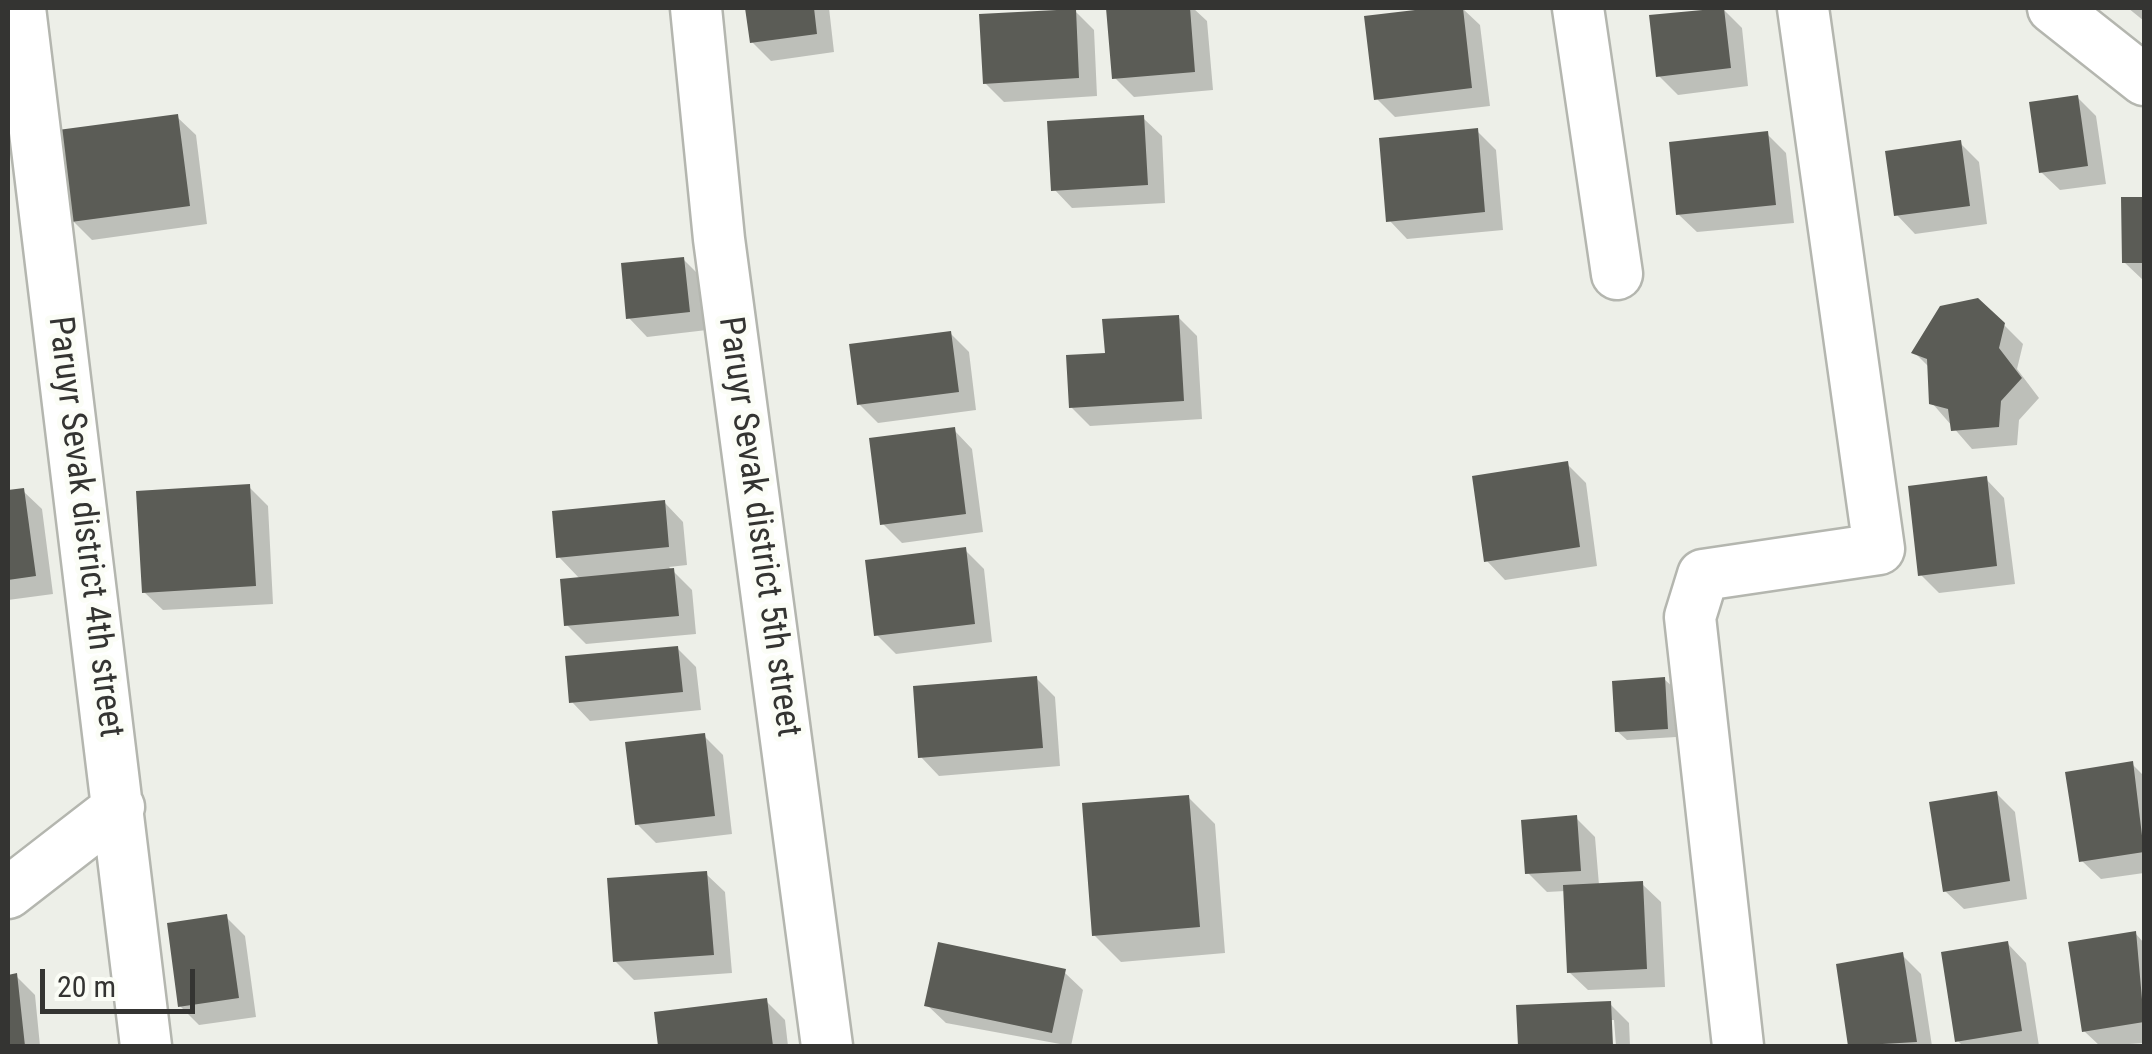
<!DOCTYPE html>
<html>
<head>
<meta charset="utf-8">
<style>
	body { margin:0 }
	#map { position:relative; width:2152px; height:1054px; overflow:hidden; background:#edefe8; font-family:"Roboto Condensed",sans-serif }
	canvas { display:block }
	.frame { position:absolute; inset:0; border:10px solid #343432; pointer-events:none }
	.scale { position:absolute; left:40px; top:969px; width:155px; height:45px; box-sizing:border-box; border:5px solid #343432; border-top:0; padding-left:12px; font-size:30px; line-height:35px; white-space:nowrap; color:#343432; -webkit-text-stroke:8px #fbfdf6; paint-order:stroke }
</style>
</head>
<body>
<div id="map">
<canvas width="2152" height="1054"></canvas>
<div class="frame"></div>
<div class="scale">20 m</div>
</div>
<script>
const g = document.querySelector('canvas').getContext('2d');
g.lineJoin = 'round';
function fill(path, color) {
  g.fillStyle = color;
  g.fill(path, 'evenodd');
}
function shape(rows) {
  const path = new Path2D();
  for (const r of rows) {
    path.moveTo(r[0], r[1]);
    for (let i = 2; i < r.length; i += 2) path.lineTo(r[i], r[i + 1]);
  }
  return path;
}
function trace(path, color, width, dash) {
  g.strokeStyle = color;
  g.lineWidth = width;
  g.lineCap = dash ? 'butt' : 'round';
  g.setLineDash(dash || []);
  g.stroke(path);
}
function write(font, color, halo, rows, align = 'center') {
  g.font = font + ' "Roboto Condensed",sans-serif';
  g.lineWidth = 10;
  g.setLineDash([]);
  g.textBaseline = 'middle';
  g.strokeStyle = halo;
  g.fillStyle = color;
  for (const [text, x, y, turn = 0] of rows) {
    g.save();
    g.translate(x, y);
    g.rotate((+turn || 0) * Math.PI / 180);
    g.textAlign = isNaN(turn) ? turn : align;
    if (halo) g.strokeText(text, 0, 0);
    g.fillText(text, 0, 0);
    g.restore();
  }
}
fill(shape([
	[747,8,829,8,834,52,771,61,752,42],
	[1193,8,1207,21,1213,90,1134,97,1115,78,1109,9],
	[1462,8,1480,25,1490,106,1395,117,1376,98,1366,18],
	[2128,8,2144,8,2144,21],
	[1723,9,1742,28,1748,86,1678,95,1659,76],
	[1075,11,1094,30,1097,96,1004,102,985,83],
	[2077,97,2096,116,2106,184,2060,190,2041,172],
	[177,117,196,135,207,224,92,240,73,221],
	[1143,118,1162,136,1165,203,1072,208,1054,189],
	[1477,131,1496,150,1503,230,1407,239,1389,220],
	[1767,134,1786,153,1794,223,1697,232,1678,214],
	[1960,143,1979,162,1987,224,1915,234,1897,215],
	[2124,199,2144,199,2144,281,2124,262],
	[683,259,702,278,707,330,647,337,629,318],
	[1178,317,1197,336,1202,419,1090,426,1071,407,1108,355],
	[2004,325,2023,344,2017,369,2039,398,2019,420,2017,445,1972,449,1932,403,1930,368,1915,353],
	[950,333,969,352,976,410,878,423,859,404],
	[954,430,972,449,983,532,902,543,883,524],
	[1567,464,1586,483,1597,566,1505,580,1487,561],
	[1986,479,2004,498,2015,584,1939,593,1921,575],
	[249,487,268,506,273,604,163,610,144,592],
	[23,491,42,509,53,594,8,600,8,493],
	[665,503,683,522,687,565,669,567,692,590,696,634,586,644,567,625,581,580,559,557],
	[965,550,984,569,992,642,896,654,877,635],
	[677,648,696,667,701,710,590,721,572,702],
	[1036,678,1055,697,1060,766,939,776,921,757],
	[1664,679,1674,688,1676,737,1627,740,1617,731],
	[704,736,723,755,732,834,656,843,637,824],
	[2132,764,2144,776,2144,873,2101,879,2082,861],
	[1996,793,2015,812,2027,899,1964,909,1945,891],
	[1188,797,1215,824,1225,953,1121,962,1094,935],
	[1576,818,1595,837,1599,885,1642,884,1661,902,1665,987,1588,990,1569,972,1565,891,1547,892,1528,873],
	[706,874,725,892,732,973,634,980,615,961],
	[226,917,245,936,256,1017,199,1025,180,1006],
	[2135,933,2144,943,2144,1043,2100,1046,2084,1031],
	[2008,944,2026,963,2039,1046,1963,1046,1957,1040],
	[1902,955,1921,974,1932,1046,1851,1046,1839,966],
	[1064,972,1083,990,1071,1046,946,1023,927,1005],
	[16,976,35,995,40,1046,8,1046,8,977],
	[766,1001,785,1020,788,1046,660,1046,656,1014],
	[1610,1004,1629,1023,1630,1046,1616,1046,1614,1020,1609,1020,1611,1046,1520,1046,1519,1008]
]), '#0003');
fill(shape([
	[745,8,814,8,817,34,750,43],
	[1106,8,1190,8,1195,72,1112,79],
	[1432,8,1463,8,1472,88,1374,100,1364,16],
	[1724,8,1731,68,1656,77,1649,15],
	[1076,9,1079,78,983,84,979,14],
	[2078,95,2088,166,2039,173,2029,102],
	[178,114,190,206,71,222,58,130],
	[1144,115,1148,185,1051,191,1047,121],
	[1478,128,1485,212,1386,222,1379,138],
	[1768,131,1776,205,1676,215,1669,142],
	[1961,140,1970,206,1894,216,1885,151],
	[2121,197,2144,197,2144,263,2122,263],
	[684,257,690,312,626,319,621,263],
	[1978,298,2005,323,1999,348,2022,378,2001,401,1999,427,1951,431,1948,409,1929,404,1927,359,1911,353,1940,306],
	[1179,315,1184,401,1069,408,1066,355,1105,353,1102,319],
	[951,331,959,392,857,405,849,344],
	[955,427,966,514,880,525,869,438],
	[1568,461,1580,547,1484,562,1472,476],
	[1987,476,1997,566,1918,576,1908,486],
	[250,484,256,586,142,593,136,491],
	[24,488,36,576,8,580,8,490],
	[665,500,669,547,556,558,552,511],
	[966,547,975,624,874,636,865,560],
	[674,568,679,616,564,626,560,579],
	[678,646,683,692,569,703,565,656],
	[1037,676,1043,748,918,758,913,686],
	[1665,677,1668,729,1615,732,1612,681],
	[705,733,715,816,635,825,625,742],
	[2133,761,2144,852,2079,862,2065,772],
	[1997,791,2010,881,1943,892,1929,802],
	[1189,795,1200,927,1092,936,1082,803],
	[1577,815,1581,871,1525,874,1521,820],
	[707,871,714,955,613,962,607,878],
	[1643,881,1647,969,1567,973,1563,885],
	[227,914,239,998,178,1007,167,923],
	[2136,931,2144,1022,2082,1032,2068,942],
	[2008,941,2022,1031,1955,1042,1941,952],
	[938,942,1066,969,1052,1033,924,1006],
	[1903,952,1917,1042,1848,1046,1836,964],
	[17,973,25,1046,8,1046,8,975],
	[767,998,773,1046,658,1046,654,1012],
	[1611,1001,1613,1046,1518,1046,1516,1005]
]), '#5b5c56');
const minor = shape([
	[20,8,146,1046],
	[696,8,719,239,827,1046],
	[1578,8,1617,274],
	[2053,8,2144,80],
	[8,893,119,807],
	[1738,1046,1690,617,1703,575,1879,549,1803,8]
]);
trace(minor, '#b4b6af', 55);
trace(minor, '#fff', 50);
write('35px', '#343432', '#fbfdf6', [
	["Paruyr Sevak district 4th street",84,527,83],
	["Paruyr Sevak district 5th street",758,527,82]
]);
</script>
</body>
</html>
